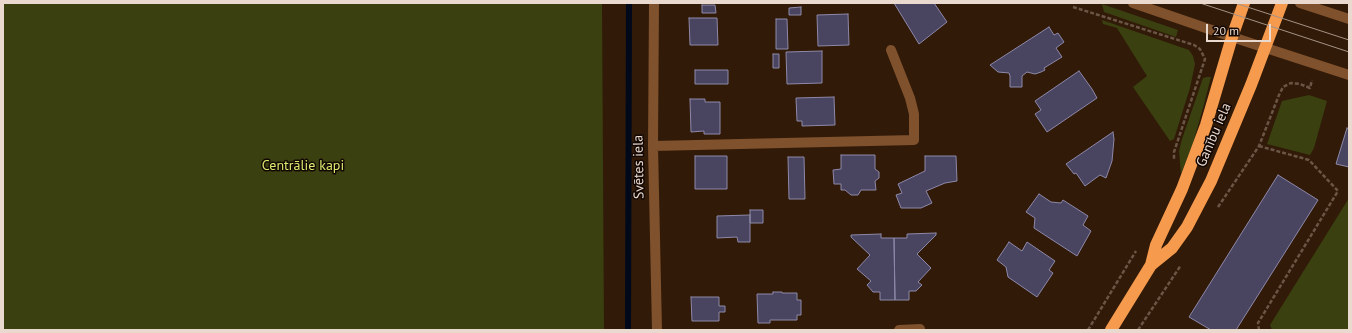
<!DOCTYPE html>
<html>
<head>
<meta charset="utf-8">
<style>
	body { margin:0 }
	#map { position:relative; width:1352px; height:333px; overflow:hidden; background:#311a08; font-family:"PT Sans",sans-serif }
	canvas { display:block }
	.frame { position:absolute; inset:0; border:4px solid #e9d9ce; pointer-events:none }
	.scale { position:absolute; left:1206px; top:24px; width:65px; height:18px; box-sizing:border-box; border:2px solid #e9d9ce; border-top:0; padding-left:5px; font-size:12px; line-height:14px; white-space:nowrap; color:#e9d9ce; -webkit-text-stroke:3px #120703; paint-order:stroke }
</style>
</head>
<body>
<div id="map">
<canvas width="1352" height="333"></canvas>
<div class="frame"></div>
<div class="scale">20 m</div>
</div>
<script>
const g = document.querySelector('canvas').getContext('2d');
g.lineJoin = 'round';
function fill(path, color) {
  g.fillStyle = color;
  g.fill(path, 'evenodd');
}
function shape(rows) {
  const path = new Path2D();
  for (const r of rows) {
    path.moveTo(r[0], r[1]);
    for (let i = 2; i < r.length; i += 2) path.lineTo(r[i], r[i + 1]);
  }
  return path;
}
function trace(path, color, width, dash) {
  g.strokeStyle = color;
  g.lineWidth = width;
  g.lineCap = dash ? 'butt' : 'round';
  g.setLineDash(dash || []);
  g.stroke(path);
}
function write(font, color, halo, rows, align = 'center') {
  g.font = font + ' "PT Sans",sans-serif';
  g.lineWidth = 3;
  g.setLineDash([]);
  g.textBaseline = 'middle';
  g.strokeStyle = halo;
  g.fillStyle = color;
  for (const [text, x, y, turn = 0] of rows) {
    g.save();
    g.translate(x, y);
    g.rotate((+turn || 0) * Math.PI / 180);
    g.textAlign = isNaN(turn) ? turn : align;
    if (halo) g.strokeText(text, 0, 0);
    g.fillText(text, 0, 0);
    g.restore();
  }
}
fill(shape([
	[3,3,602,3,604,330,3,330],
	[1102,4,1178,30,1176,37,1104,12],
	[1102,20,1189,50,1193,56,1195,64,1190,88,1174,139,1170,141,1133,87,1147,76,1117,28,1103,24],
	[1207,77,1211,77,1203,108,1193,143,1181,174,1179,151,1182,139,1203,78],
	[1309,95,1327,101,1314,148,1310,155,1267,144,1282,101],
	[1349,198,1349,330,1272,330,1270,325]
]), '#3a4010');
trace(shape([
	[628,330,629,3]
]), '#00091a', 6);
const building = shape([
	[894,3,934,3,947,22,919,44,894,3],
	[702,5,715,5,716,13,702,13,702,5],
	[801,7,801,15,789,15,789,8,801,7],
	[848,14,849,45,818,46,817,15,848,14],
	[689,18,717,18,718,45,690,45,689,18],
	[776,19,787,19,788,49,776,49,776,19],
	[1049,27,1054,35,1058,33,1064,42,1056,48,1062,57,1044,68,1045,70,1041,72,1035,74,1027,72,1022,76,1022,87,1010,87,1010,76,1009,73,998,72,990,65,1049,27],
	[822,51,822,83,787,84,786,52,822,51],
	[773,54,779,54,779,68,773,68,773,54],
	[695,70,728,70,728,84,695,84,695,70],
	[1079,71,1092,89,1097,98,1047,132,1035,114,1041,110,1035,101,1079,71],
	[834,97,835,125,802,126,802,121,797,121,796,98,834,97],
	[690,99,705,99,705,102,720,102,720,134,704,134,704,131,691,132,690,99],
	[1347,128,1349,129,1349,167,1336,164,1347,128],
	[1113,132,1114,139,1112,161,1106,178,1100,175,1085,186,1076,173,1074,174,1066,164,1113,132],
	[841,155,875,155,875,169,879,172,879,178,875,181,876,190,861,190,858,195,851,195,845,190,841,190,841,184,834,184,833,170,841,169,841,155],
	[695,156,727,156,727,189,695,189,695,156],
	[925,156,956,156,957,181,945,183,926,191,932,203,921,208,901,208,896,195,902,193,898,184,925,171,925,156],
	[788,157,804,157,805,199,789,199,788,157],
	[1278,175,1318,200,1236,330,1211,330,1189,317,1278,175],
	[1039,194,1051,202,1061,203,1063,200,1088,216,1083,225,1091,231,1077,256,1034,228,1035,218,1026,212,1039,194],
	[750,210,763,210,763,223,750,223,750,210],
	[750,215,750,242,738,242,737,237,717,238,717,216,750,215],
	[936,233,936,235,917,254,931,268,918,282,922,285,916,291,909,291,909,300,895,300,894,238,907,238,907,234,936,233],
	[881,234,881,238,894,238,895,300,880,300,880,292,873,292,867,285,871,281,857,269,870,255,851,237,851,235,881,234],
	[1009,242,1022,251,1027,242,1055,261,1049,270,1053,273,1037,297,1008,277,1006,267,997,260,1009,242],
	[773,292,782,292,782,293,797,293,797,300,801,300,801,315,797,315,797,320,770,320,770,323,758,323,757,294,773,294,773,292],
	[691,297,719,297,719,306,725,306,725,312,719,312,719,321,692,321,691,297]
]);
fill(building, '#494460');
trace(building, '#8e89a9', 1);
trace(shape([
	[1073,7,1194,45,1200,49,1205,59,1174,152,1174,160],
	[1259,146,1309,160,1338,191,1258,323,1259,330],
	[1218,207,1259,146,1279,95,1283,87,1291,83,1300,84,1310,88,1312,80],
	[1088,330,1136,251],
	[1138,330,1181,265]
]), '#6b5646', 2.5, [4, 2]);
trace(shape([
	[654,3,653,146,657,330],
	[1133,3,1232,37,1349,75],
	[1300,3,1349,19],
	[653,146,914,140,914,114,910,98,891,50],
	[899,330,920,329]
]), '#7f512c', 10);
trace(shape([
	[1151,265,1172,248,1187,227,1211,181,1251,85,1282,3],
	[1111,330,1151,265,1156,245,1182,189,1206,125,1232,37,1244,3]
]), '#f69a4d', 12);
trace(shape([
	[1200,3,1349,52],
	[1235,3,1349,40]
]), '#a59385', 1);
write('14px', '#e9d9ce', '#120703', [
	["Ganību iela",1214,135,-67],
	["Svētes iela",639,167,-91]
]);
write('14px', '#dae96e', '#120703', [
	["Centrālie kapi",303,166]
]);
</script>
</body>
</html>
